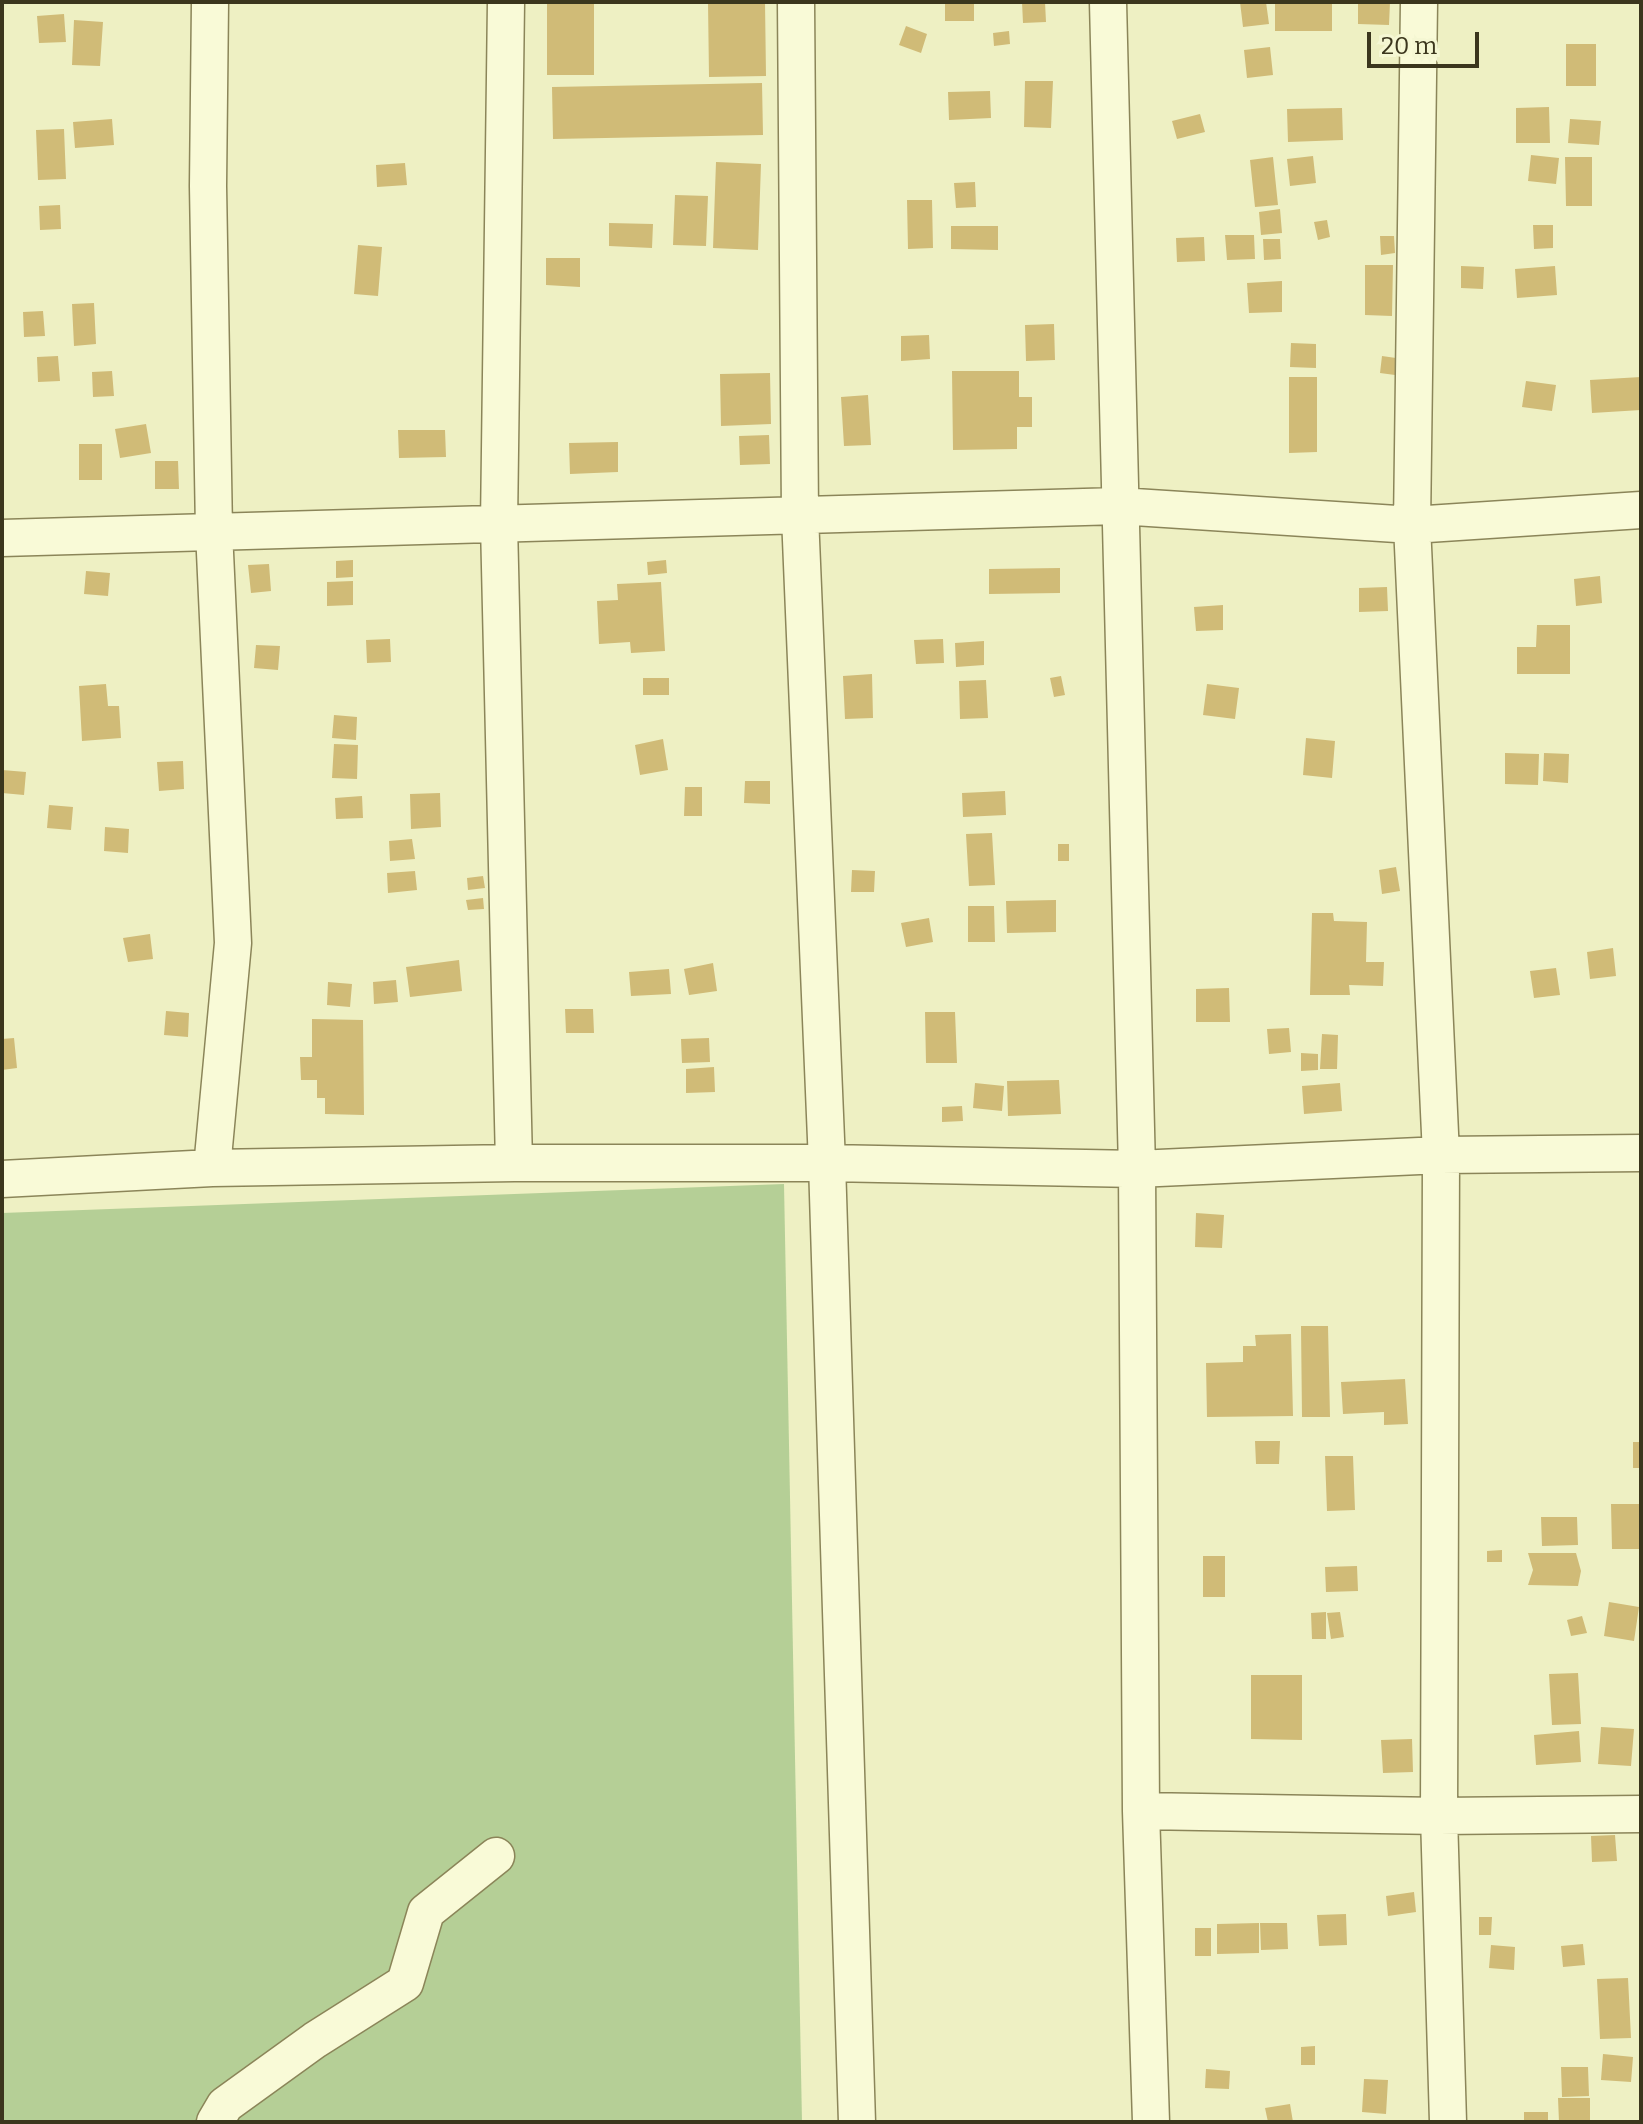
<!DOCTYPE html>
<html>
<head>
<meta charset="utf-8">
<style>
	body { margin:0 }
	#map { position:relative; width:1643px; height:2124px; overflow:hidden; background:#eef0c3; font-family:Bitter,serif }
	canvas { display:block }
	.frame { position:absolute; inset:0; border:4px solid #3b361d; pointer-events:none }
	.scale { position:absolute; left:1367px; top:32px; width:112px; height:36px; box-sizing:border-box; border:4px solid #3b361d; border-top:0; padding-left:10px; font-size:24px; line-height:28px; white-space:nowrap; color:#3b361d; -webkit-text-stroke:6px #f5f7d3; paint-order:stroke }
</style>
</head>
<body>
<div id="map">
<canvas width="1643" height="2124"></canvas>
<div class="frame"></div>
<div class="scale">20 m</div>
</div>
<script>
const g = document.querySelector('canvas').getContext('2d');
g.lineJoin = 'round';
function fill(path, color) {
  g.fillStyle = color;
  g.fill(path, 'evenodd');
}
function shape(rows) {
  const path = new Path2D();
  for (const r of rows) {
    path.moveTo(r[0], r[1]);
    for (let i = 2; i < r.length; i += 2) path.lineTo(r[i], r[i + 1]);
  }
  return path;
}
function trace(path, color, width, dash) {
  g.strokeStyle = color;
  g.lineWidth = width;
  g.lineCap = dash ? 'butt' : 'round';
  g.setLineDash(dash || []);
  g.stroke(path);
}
fill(shape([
	[784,1184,802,2122,2,2122,2,1213]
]), '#b5cf96');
fill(shape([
	[547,2,594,2,594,75,547,75],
	[708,2,765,2,766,76,709,77],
	[945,2,974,2,974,21,945,21],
	[1022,2,1045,2,1046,22,1023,23],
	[1240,2,1266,2,1269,24,1243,27],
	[1275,2,1332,2,1332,31,1275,31],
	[1358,2,1390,2,1389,25,1358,24],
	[64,14,66,42,39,43,37,16],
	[74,20,103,22,100,66,72,65],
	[906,26,927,34,921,53,899,45],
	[1009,31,1010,44,994,46,993,33],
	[1566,44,1596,44,1596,86,1566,86],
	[1270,47,1273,75,1247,78,1244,50],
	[1025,81,1053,81,1051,128,1024,127],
	[762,83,763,135,553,139,552,87],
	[990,91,991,118,949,120,948,92],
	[1549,107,1550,143,1516,143,1516,108],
	[1342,108,1343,140,1288,142,1287,109],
	[1200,114,1205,132,1177,139,1172,121],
	[112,119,114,145,75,148,73,122],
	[1570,119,1601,121,1599,145,1568,143],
	[64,129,66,179,38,180,36,130],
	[1531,155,1559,158,1556,184,1528,181],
	[1313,156,1316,183,1290,186,1287,159],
	[1273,157,1278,205,1255,207,1250,160],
	[1565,157,1592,157,1592,206,1566,206],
	[716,162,761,164,758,250,713,248],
	[405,163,407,185,377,187,376,165],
	[975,182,976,207,956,208,954,183],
	[675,195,708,196,706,246,673,245],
	[907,200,932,200,933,248,908,249],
	[60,205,61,229,40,230,39,206],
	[1280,209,1282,233,1261,235,1259,212],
	[1327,220,1330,237,1318,240,1314,222],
	[609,223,653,224,652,248,609,246],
	[1533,225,1553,225,1553,248,1534,249],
	[951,226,998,226,998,250,951,249],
	[1225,235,1254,235,1255,259,1227,260],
	[1380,236,1394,236,1395,253,1381,255],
	[1204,237,1205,261,1177,262,1176,238],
	[1263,239,1280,239,1281,259,1264,260],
	[358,245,382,247,378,296,354,294],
	[546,258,580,258,580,287,546,285],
	[1365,265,1393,265,1392,316,1365,315],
	[1461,266,1484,267,1483,289,1461,288],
	[1555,266,1557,295,1517,298,1515,269],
	[1282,281,1282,312,1249,313,1247,283],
	[94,303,96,344,74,346,72,304],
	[43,311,45,336,24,337,23,312],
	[1054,324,1055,360,1026,361,1025,325],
	[929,335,930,359,901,361,901,336],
	[1291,343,1316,344,1316,368,1290,367],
	[58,356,60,381,38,382,37,357],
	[1382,356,1396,358,1395,375,1380,373],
	[112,371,114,396,93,397,92,372],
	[952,371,1019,371,1019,397,1032,397,1032,427,1017,427,1017,449,953,450],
	[770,373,771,424,721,426,720,374],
	[1289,377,1317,377,1317,452,1289,453],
	[1641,377,1641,410,1592,413,1590,380],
	[1526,381,1556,385,1552,411,1522,407],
	[868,395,871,445,844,446,841,397],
	[146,424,151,453,120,458,115,429],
	[398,430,445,430,446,457,399,458],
	[769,435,770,464,740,465,739,436],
	[618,442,618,472,570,474,569,443],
	[79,444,102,444,102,480,79,480],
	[155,461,178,461,179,489,155,489],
	[353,560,353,577,336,578,336,561],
	[666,560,667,573,648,575,647,562],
	[269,564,271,591,251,593,248,565],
	[1060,568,1060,593,989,594,989,569],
	[86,571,110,573,108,596,84,594],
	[1600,576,1602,603,1576,606,1574,579],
	[353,581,353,605,327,606,327,582],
	[661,582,665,651,631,653,630,642,599,644,597,601,618,600,617,584],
	[1387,587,1388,611,1359,612,1359,588],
	[1223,605,1223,630,1196,631,1194,607],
	[1537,625,1570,625,1570,674,1517,674,1517,647,1536,647],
	[390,639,391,662,367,663,366,640],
	[943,639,944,663,916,664,914,640],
	[984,641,984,665,956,667,955,643],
	[256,645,280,646,278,670,254,668],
	[872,674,873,718,845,719,843,676],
	[1061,676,1065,695,1054,697,1050,678],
	[643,678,669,678,669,695,643,695],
	[986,680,988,718,960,719,959,681],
	[106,684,108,706,119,706,121,738,82,741,79,686],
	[1207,684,1239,688,1235,719,1203,715],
	[334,715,357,717,356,740,332,738],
	[1306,738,1335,741,1332,778,1303,775],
	[663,739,668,770,640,775,635,745],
	[334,744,358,745,357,779,332,778],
	[1505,753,1539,754,1538,785,1505,784],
	[1544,753,1569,754,1568,783,1543,781],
	[183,761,184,789,159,791,157,762],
	[2,770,26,772,24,795,2,793],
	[745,781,770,781,770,804,744,803],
	[685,787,702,787,702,816,684,816],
	[1005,791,1006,815,963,817,962,793],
	[440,793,441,827,411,829,410,794],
	[362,796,363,818,336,819,335,798],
	[49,805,73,807,71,830,47,828],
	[105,827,129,829,128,853,104,851],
	[992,833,995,885,969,886,966,834],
	[412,839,415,859,390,861,389,841],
	[1058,844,1069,844,1069,861,1058,861],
	[1396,867,1400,891,1382,894,1379,870],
	[852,870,875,871,874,892,851,892],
	[415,871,417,890,388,893,387,873],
	[483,876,485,888,468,890,467,878],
	[483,898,484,909,468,910,466,900],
	[1056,900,1056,932,1007,933,1006,901],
	[968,906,994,906,995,942,968,942],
	[1312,913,1333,913,1334,921,1367,922,1366,962,1384,962,1383,986,1349,985,1350,995,1310,995],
	[929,918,933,942,906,947,901,923],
	[150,934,153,959,128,962,123,938],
	[1613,948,1616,976,1590,979,1587,952],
	[459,960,462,991,410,997,406,967],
	[713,963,717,991,689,995,684,969],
	[1556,968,1560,995,1534,998,1530,971],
	[669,969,671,994,631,996,629,972],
	[396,980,398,1002,374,1004,373,982],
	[328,982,352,984,350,1007,327,1005],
	[1229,988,1230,1022,1196,1022,1196,989],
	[565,1009,593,1009,594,1033,566,1033],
	[166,1011,189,1013,188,1037,164,1035],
	[925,1012,955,1012,957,1063,926,1063],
	[312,1019,363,1020,364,1115,325,1114,325,1098,317,1098,317,1080,301,1080,300,1057,312,1057],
	[1289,1028,1291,1052,1269,1054,1267,1029],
	[1322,1034,1338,1035,1337,1069,1320,1069],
	[14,1038,17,1068,2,1070,2,1039],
	[709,1038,710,1062,682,1063,681,1039],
	[1301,1053,1318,1054,1318,1070,1301,1071],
	[714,1067,715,1092,686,1093,686,1069],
	[1059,1080,1061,1114,1008,1116,1007,1081],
	[975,1083,1004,1086,1002,1111,973,1108],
	[1340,1083,1342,1111,1304,1114,1302,1086],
	[962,1106,963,1121,942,1122,942,1107],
	[1196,1213,1224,1215,1222,1248,1195,1247],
	[1301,1326,1328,1326,1330,1417,1302,1417],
	[1291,1334,1293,1416,1207,1417,1206,1363,1243,1362,1243,1346,1256,1346,1255,1335],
	[1405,1379,1408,1424,1384,1425,1384,1412,1343,1414,1341,1382],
	[1255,1441,1280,1441,1279,1464,1256,1464],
	[1633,1442,1641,1442,1641,1468,1633,1468],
	[1325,1456,1353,1456,1355,1510,1327,1511],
	[1611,1504,1641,1504,1641,1549,1612,1549],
	[1541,1517,1577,1517,1578,1545,1542,1546],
	[1502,1550,1502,1562,1487,1562,1487,1551],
	[1528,1553,1576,1553,1581,1571,1578,1586,1528,1585,1533,1570],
	[1203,1556,1225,1556,1225,1597,1203,1597],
	[1357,1566,1358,1591,1326,1592,1325,1567],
	[1609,1602,1639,1607,1634,1641,1604,1636],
	[1326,1612,1326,1639,1312,1639,1311,1613],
	[1340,1612,1344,1637,1331,1639,1327,1613],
	[1582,1616,1587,1633,1571,1636,1567,1620],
	[1578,1673,1581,1724,1552,1725,1549,1674],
	[1251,1675,1302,1675,1302,1740,1251,1739],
	[1601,1727,1634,1729,1631,1766,1598,1764],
	[1579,1731,1581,1762,1536,1765,1534,1735],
	[1412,1739,1413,1772,1383,1773,1381,1740],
	[1615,1835,1617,1861,1592,1862,1591,1836],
	[1414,1892,1416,1912,1388,1916,1386,1896],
	[1346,1914,1347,1945,1319,1946,1317,1915],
	[1479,1917,1492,1917,1491,1935,1479,1935],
	[1259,1923,1259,1953,1217,1954,1217,1924],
	[1260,1923,1287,1923,1288,1949,1261,1950],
	[1195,1928,1211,1928,1211,1956,1195,1956],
	[1583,1944,1585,1965,1563,1967,1561,1946],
	[1491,1945,1515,1947,1514,1970,1489,1968],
	[1628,1978,1631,2038,1600,2039,1597,1979],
	[1315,2046,1315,2065,1301,2065,1301,2047],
	[1603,2054,1633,2057,1631,2082,1601,2080],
	[1561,2067,1588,2067,1589,2096,1562,2097],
	[1206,2069,1230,2071,1229,2089,1205,2088],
	[1364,2079,1388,2080,1386,2114,1362,2112],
	[1558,2098,1590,2098,1590,2122,1559,2122],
	[1290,2104,1293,2122,1268,2122,1265,2108],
	[1524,2112,1548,2112,1548,2122,1524,2122]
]), '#d0bb77');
const minor = shape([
	[210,2,208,186,214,531,233,943,212,1168],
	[506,2,499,524,514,1163],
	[796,2,800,516,827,1163,857,2122],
	[1108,2,1137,1169,1141,1811,1151,2122],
	[1419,2,1412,525,1441,1155,1439,1816,1448,2122],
	[2,538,1119,506,1412,525,1641,510],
	[2,1179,212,1168,514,1163,827,1163,1137,1169,1441,1155,1641,1153],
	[1141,1811,1439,1816,1641,1814],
	[215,2122,225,2105,315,2040,405,1983,426,1912,496,1856]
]);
trace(minor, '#8b8559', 39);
trace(minor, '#f9fad7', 36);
</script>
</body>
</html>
